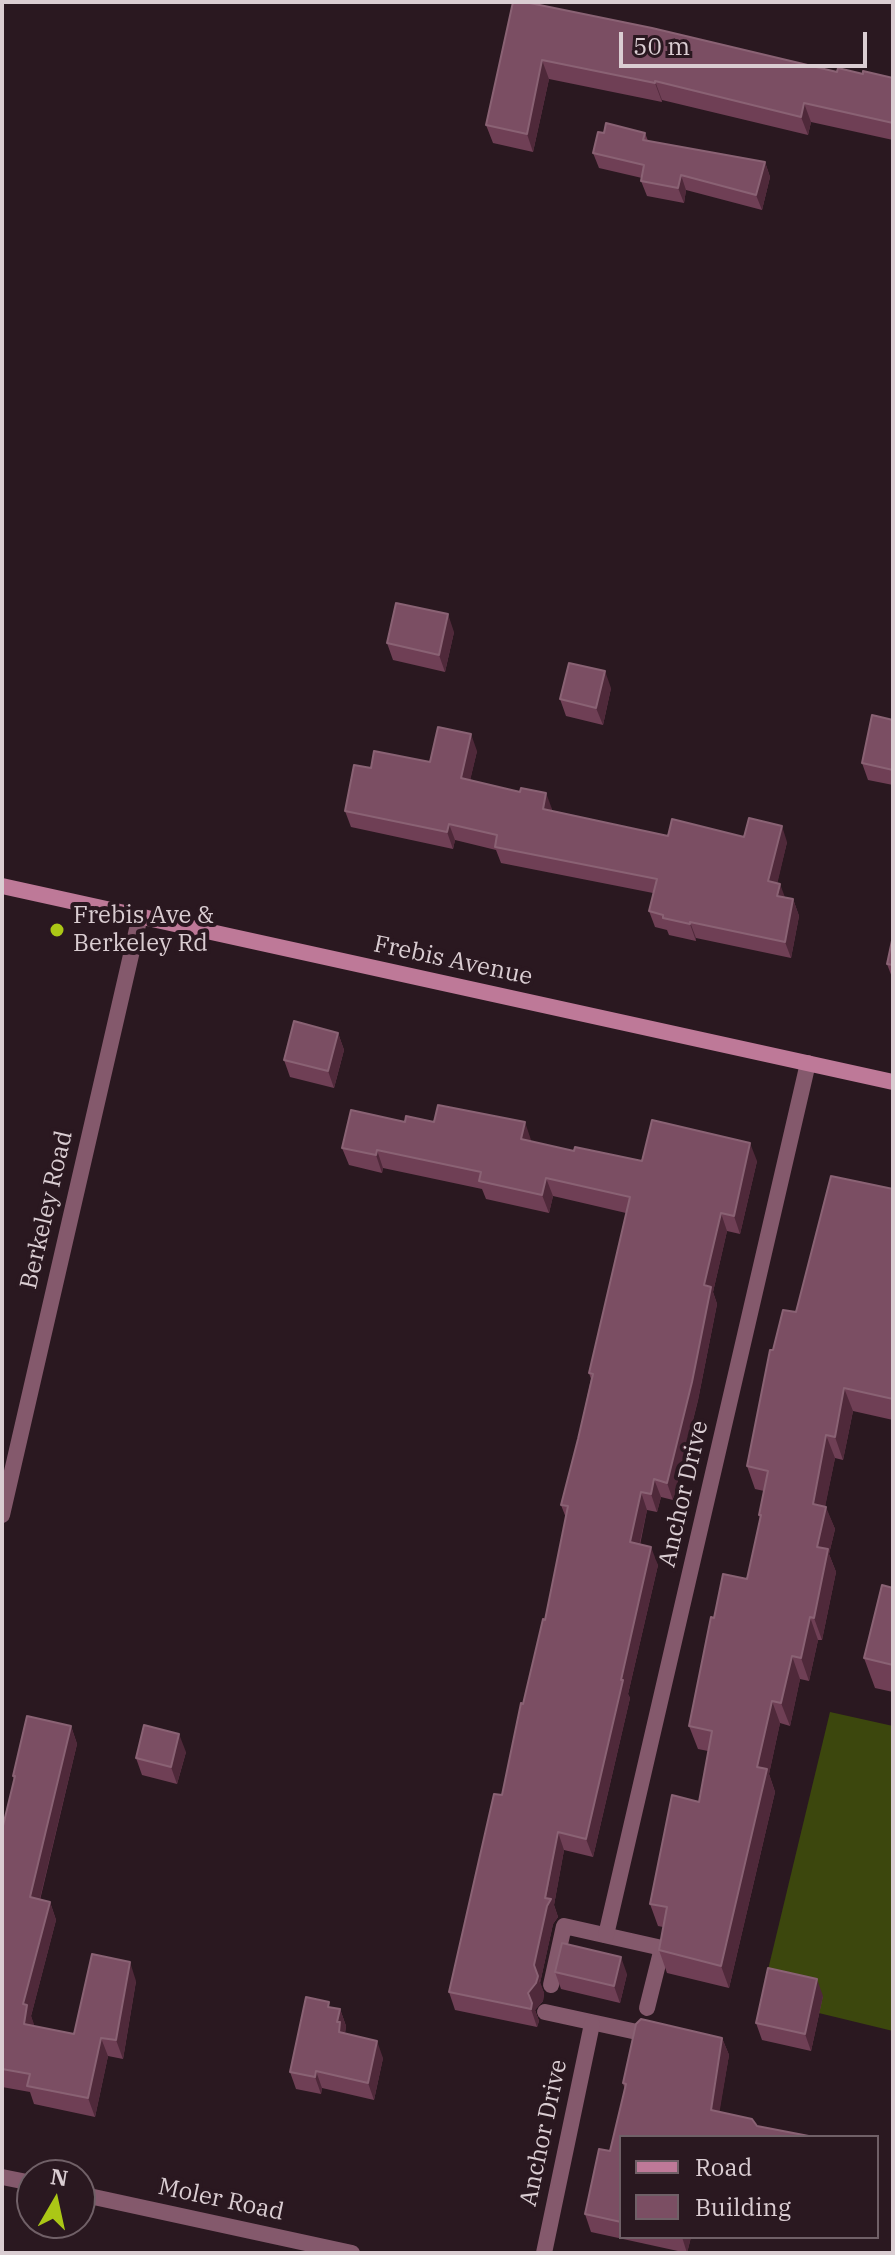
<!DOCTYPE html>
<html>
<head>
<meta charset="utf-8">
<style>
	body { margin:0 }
	#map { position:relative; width:895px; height:2255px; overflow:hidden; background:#2a1820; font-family:"IBM Plex Serif",serif }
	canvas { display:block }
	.frame { position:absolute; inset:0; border:4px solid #dacdd2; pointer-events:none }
	.legend { position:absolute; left:619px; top:2135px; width:260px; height:104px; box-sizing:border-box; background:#2a1820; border:2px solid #706067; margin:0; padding:10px 14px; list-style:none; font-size:24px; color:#dacdd2 }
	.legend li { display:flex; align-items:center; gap:16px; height:40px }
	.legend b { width:40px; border:2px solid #706067 }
	.north { position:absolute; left:16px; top:2159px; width:80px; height:80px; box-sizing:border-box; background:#2a1820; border:2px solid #706067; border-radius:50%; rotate:9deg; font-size:22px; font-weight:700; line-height:32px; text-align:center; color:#dacdd2 }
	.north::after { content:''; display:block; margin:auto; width:28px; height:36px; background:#abc716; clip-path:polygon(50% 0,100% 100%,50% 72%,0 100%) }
	.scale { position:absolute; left:619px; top:32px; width:248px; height:36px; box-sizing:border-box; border:4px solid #dacdd2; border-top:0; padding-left:10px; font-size:24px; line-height:28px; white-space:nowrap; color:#dacdd2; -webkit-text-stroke:6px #2a1820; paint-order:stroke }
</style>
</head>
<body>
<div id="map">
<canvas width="895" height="2255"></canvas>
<div class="frame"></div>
<ul class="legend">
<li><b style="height:10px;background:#be7998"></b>Road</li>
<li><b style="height:22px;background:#7b4e63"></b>Building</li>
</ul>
<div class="north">N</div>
<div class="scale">50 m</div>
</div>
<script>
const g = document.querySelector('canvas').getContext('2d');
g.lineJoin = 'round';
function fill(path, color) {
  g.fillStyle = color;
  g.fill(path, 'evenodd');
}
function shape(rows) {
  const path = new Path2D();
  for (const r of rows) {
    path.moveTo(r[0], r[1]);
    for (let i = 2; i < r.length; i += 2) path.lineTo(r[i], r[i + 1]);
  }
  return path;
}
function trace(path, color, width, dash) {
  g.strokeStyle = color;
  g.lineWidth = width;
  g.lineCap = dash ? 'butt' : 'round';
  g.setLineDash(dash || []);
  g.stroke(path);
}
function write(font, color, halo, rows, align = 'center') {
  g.font = font + ' "IBM Plex Serif",serif';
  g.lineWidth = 8;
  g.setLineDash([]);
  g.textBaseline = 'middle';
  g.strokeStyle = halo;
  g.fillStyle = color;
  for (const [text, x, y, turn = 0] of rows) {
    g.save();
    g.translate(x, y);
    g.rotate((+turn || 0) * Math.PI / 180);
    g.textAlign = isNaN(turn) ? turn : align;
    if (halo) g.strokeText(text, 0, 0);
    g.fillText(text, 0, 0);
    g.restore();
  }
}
fill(shape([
	[830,1712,893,1726,893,2031,761,1999]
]), '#3c470d');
trace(shape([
	[551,1985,564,1926,662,1948,647,2008],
	[545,2012,637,2032]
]), '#84596c', 16);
trace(shape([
	[2,1515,140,916],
	[606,1935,808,1063],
	[2,2177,32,2183],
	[80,2194,352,2253],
	[544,2253,592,2024]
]), '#84596c', 16);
trace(shape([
	[2,886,893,1082]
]), '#be7998', 16);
fill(shape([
	[513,2,837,72,893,78,893,140,811,122,808,135,662,100,662,102,549,79,533,152,493,143,486,125],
	[604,133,645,133,648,141,765,162,770,177,762,210,686,190,684,203,647,196,641,181,642,178,599,168,593,153],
	[454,632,445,672,393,660,387,643],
	[611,688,603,725,566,716,560,699],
	[893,720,893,785,868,780,862,763],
	[477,751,470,780,552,809,552,811,668,836,744,837,787,842,777,883,785,898,793,899,799,916,791,958,696,938,696,941,669,935,667,930,655,927,649,911,653,893,501,863,496,850,455,840,453,849,351,827,345,811,371,768,430,762],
	[893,936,893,980,887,964],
	[338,1033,344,1050,334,1088,290,1077,284,1060],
	[405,1122,434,1122,531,1140,531,1142,574,1151,642,1161,757,1161,740,1234,727,1231,713,1292,717,1304,698,1400,673,1500,661,1497,657,1512,647,1510,640,1545,658,1565,628,1694,630,1698,593,1857,564,1850,554,1905,558,1917,553,1924,540,1983,544,1993,543,2001,535,2010,539,2021,537,2027,455,2010,449,1992,502,1795,523,1704,545,1620,566,1518,561,1505,578,1439,591,1379,589,1373,626,1213,553,1196,549,1213,486,1199,482,1189,383,1168,382,1173,349,1165,342,1148],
	[893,1189,893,1420,853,1411,843,1460,835,1458,825,1506,835,1529,829,1554,836,1572,822,1640,818,1640,809,1681,800,1679,790,1726,780,1723,769,1774,775,1792,729,1988,667,1973,659,1950,663,1927,658,1926,650,1904,699,1802,708,1751,698,1749,689,1726,714,1618,747,1579,760,1518,759,1515,764,1491,755,1489,747,1466,773,1350,796,1312],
	[893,1588,893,1692,875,1688,864,1658],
	[71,1726,77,1744,40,1900,50,1902,56,1920,31,2016,34,2026,74,2034,136,1981,123,2059,108,2056,95,2117,34,2104,30,2092,2,2087,2,1830,14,1780,13,1776],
	[186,1752,177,1784,142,1775,136,1758],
	[555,1972,627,1974,620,2003,561,1989],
	[823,1996,811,2051,762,2040,756,2023],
	[331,2007,340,2009,346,2026,345,2033,383,2058,374,2100,322,2088,321,2094,296,2089,290,2072],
	[722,2038,729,2055,719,2112,621,2137,621,2237,691,2237,687,2253,591,2232,585,2214,610,2151,625,2090,623,2083]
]), '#6f3f55');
fill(shape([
	[542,60,549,79,533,152,527,134],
	[655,81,662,100,662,102,655,83],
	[804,103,811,122,808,135,801,117],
	[765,162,770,177,762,210,756,195],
	[681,175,686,190,684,203,678,188],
	[448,614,454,632,445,672,439,655],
	[605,671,611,688,603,725,596,708],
	[471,734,477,751,467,794,461,778],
	[546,793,552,809,548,825,543,809],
	[449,824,455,840,453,849,447,832],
	[782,826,787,842,774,898,768,881],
	[780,884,786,900,777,896],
	[793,899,799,916,791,958,785,942],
	[690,922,696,938,696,941,690,924],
	[338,1033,344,1050,334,1088,328,1071],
	[525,1122,531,1140,527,1157,521,1139],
	[750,1143,757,1161,740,1234,734,1216],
	[377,1150,383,1168,382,1173,376,1155],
	[546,1178,553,1196,549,1213,542,1195],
	[721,1213,727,1231,713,1292,717,1304,698,1400,673,1500,667,1483,704,1285],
	[844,1388,853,1411,843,1460,835,1437],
	[826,1435,835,1458,821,1527,813,1504],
	[654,1479,661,1497,657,1512,651,1494],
	[641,1492,647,1510,636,1560,630,1542],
	[826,1507,835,1529,829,1554,836,1572,822,1640,814,1618,817,1547],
	[651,1547,658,1565,628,1694,630,1698,593,1857,586,1839],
	[810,1617,818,1640,809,1681,801,1658],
	[792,1656,800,1679,790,1726,781,1703],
	[772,1701,780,1723,769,1774,775,1792,729,1988,721,1966,757,1767],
	[71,1726,77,1744,36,1915,30,1897],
	[179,1734,186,1752,177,1784,171,1767],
	[558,1832,564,1850,554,1905,558,1917,553,1924,540,1983,534,1965],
	[50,1902,56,1920,31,2016,34,2024,31,2042,24,2024,23,2004],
	[621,1957,627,1974,620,2003,614,1986],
	[130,1962,136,1981,123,2059,116,2040],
	[538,1976,544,1993,543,2001,535,2010,539,2021,537,2027,531,2009,528,1993],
	[817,1979,823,1996,811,2051,805,2034],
	[340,2009,346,2026,345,2034,339,2032,337,2022],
	[101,2038,108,2056,95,2117,88,2098],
	[722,2038,729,2055,717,2127,711,2110],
	[377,2041,383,2058,374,2100,368,2083],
	[316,2071,322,2088,321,2094,315,2077],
	[682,2237,691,2237,687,2253]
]), '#4f293a');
const building = shape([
	[513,2,525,2,652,28,837,72,838,68,863,74,863,71,893,78,893,123,804,103,801,117,655,81,655,83,542,60,527,134,486,125,513,2],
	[606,123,645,133,643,140,765,162,756,195,681,175,678,188,641,181,644,165,593,153,598,132,604,133,606,123],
	[396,603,448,614,439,655,387,643,396,603],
	[569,663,605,671,596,708,560,699,569,663],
	[872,715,893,720,893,770,862,763,872,715],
	[438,727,471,734,461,778,520,792,521,788,546,793,543,809,668,836,672,819,744,837,749,818,782,826,768,881,780,884,777,896,793,899,785,942,690,922,690,924,663,918,663,915,649,911,657,879,495,847,497,835,449,824,447,832,345,811,354,765,371,768,374,751,430,762,438,727],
	[893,936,893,965,887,964,893,936],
	[294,1021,338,1033,328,1071,284,1060,294,1021],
	[438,1105,525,1122,521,1139,574,1151,575,1147,642,1161,652,1120,750,1143,734,1216,721,1213,704,1285,711,1287,692,1382,667,1483,654,1479,651,1494,641,1492,630,1542,651,1547,621,1680,623,1680,586,1839,558,1832,545,1898,551,1899,547,1906,534,1965,538,1976,536,1983,528,1993,532,2003,531,2009,449,1992,494,1794,502,1795,521,1703,523,1704,543,1619,545,1620,568,1506,561,1505,578,1439,593,1374,589,1373,630,1197,546,1178,542,1195,479,1181,481,1172,377,1150,376,1155,342,1148,351,1110,405,1122,406,1116,434,1122,438,1105],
	[831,1176,893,1189,893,1399,844,1388,835,1437,826,1435,813,1504,826,1507,817,1547,828,1549,814,1618,810,1617,801,1658,792,1656,781,1703,772,1701,757,1767,767,1769,721,1966,659,1950,667,1907,650,1904,672,1795,699,1802,712,1731,689,1726,711,1617,714,1618,723,1574,747,1579,761,1515,759,1515,768,1471,747,1466,770,1350,773,1350,783,1310,796,1312,831,1176],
	[882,1585,893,1588,893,1665,864,1658,882,1585],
	[27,1716,71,1726,30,1897,50,1902,23,2004,27,2005,24,2024,74,2034,92,1954,130,1962,116,2040,101,2038,88,2098,27,2086,30,2074,2,2069,2,1830,15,1776,13,1776,27,1716],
	[144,1725,179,1734,171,1767,136,1758,144,1725],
	[562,1943,621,1957,614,1986,555,1972,562,1943],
	[768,1968,817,1979,805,2034,756,2023,768,1968],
	[306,1997,329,2002,328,2007,340,2009,337,2022,340,2022,339,2032,377,2041,368,2083,316,2071,315,2077,290,2072,306,1997],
	[641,2019,722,2038,711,2110,752,2119,757,2126,814,2137,621,2137,621,2222,585,2214,599,2149,610,2151,626,2084,623,2083,636,2024,641,2019]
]);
fill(building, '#7b4e63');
trace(building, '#8a6274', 2);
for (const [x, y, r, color] of [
	[57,930,8,"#abc716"]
]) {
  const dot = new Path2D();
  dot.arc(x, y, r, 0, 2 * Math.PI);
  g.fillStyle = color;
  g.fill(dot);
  trace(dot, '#2a1820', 3);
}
write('24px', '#dacdd2', '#2a1820', [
	["Frebis Ave &",73,916],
	["Berkeley Rd",73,944]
], 'left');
write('24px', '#dacdd2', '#2a1820', [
	["Frebis Avenue",453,961,12],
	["Berkeley Road",47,1210,-77],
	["Anchor Drive",684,1494,-77],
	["Anchor Drive",544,2133,-78],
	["Moler Road",221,2200,12]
]);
</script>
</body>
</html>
